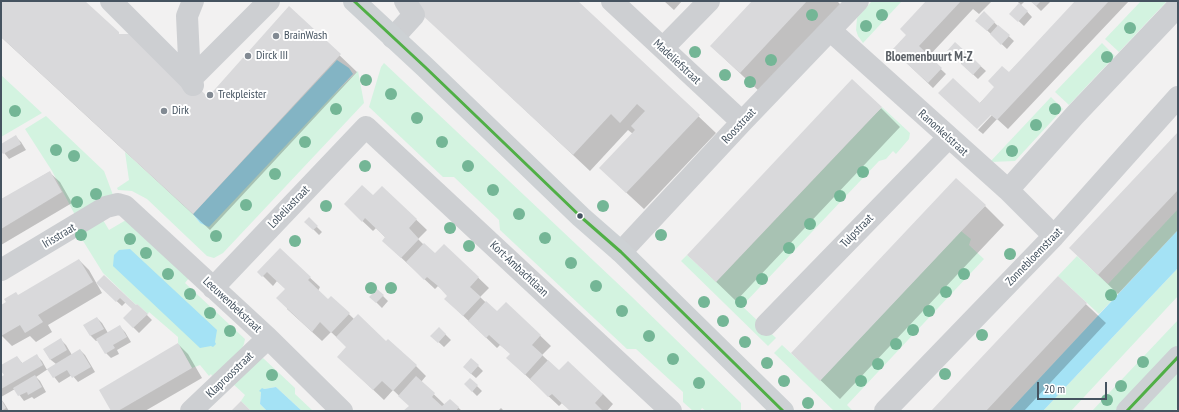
<!DOCTYPE html>
<html>
<head>
<meta charset="utf-8">
<style>
	body { margin:0 }
	#map { position:relative; width:1179px; height:412px; overflow:hidden; background:#f2f1f1; font-family:"PT Sans Narrow",sans-serif }
	canvas { display:block }
	.frame { position:absolute; inset:0; border:2px solid #455360; pointer-events:none }
	.scale { position:absolute; left:1037px; top:382px; width:70px; height:18px; box-sizing:border-box; border:2px solid #455360; border-top:0; padding-left:5px; font-size:12px; line-height:14px; white-space:nowrap; color:#455360; -webkit-text-stroke:3px #fff; paint-order:stroke }
</style>
</head>
<body>
<div id="map">
<canvas width="1179" height="412"></canvas>
<div class="frame"></div>
<div class="scale">20 m</div>
</div>
<script>
const g = document.querySelector('canvas').getContext('2d');
g.lineJoin = 'round';
function fill(path, color) {
  g.fillStyle = color;
  g.fill(path, 'evenodd');
}
function shape(rows) {
  const path = new Path2D();
  for (const r of rows) {
    path.moveTo(r[0], r[1]);
    for (let i = 2; i < r.length; i += 2) path.lineTo(r[i], r[i + 1]);
  }
  return path;
}
function trace(path, color, width, dash) {
  g.strokeStyle = color;
  g.lineWidth = width;
  g.lineCap = dash ? 'butt' : 'round';
  g.setLineDash(dash || []);
  g.stroke(path);
}
function write(font, color, halo, rows, align = 'center') {
  g.font = font + ' "PT Sans Narrow",sans-serif';
  g.lineWidth = 4;
  g.setLineDash([]);
  g.textBaseline = 'middle';
  g.strokeStyle = halo;
  g.fillStyle = color;
  for (const [text, x, y, turn = 0] of rows) {
    g.save();
    g.translate(x, y);
    g.rotate((+turn || 0) * Math.PI / 180);
    g.textAlign = isNaN(turn) ? turn : align;
    if (halo) g.strokeText(text, 0, 0);
    g.fillText(text, 0, 0);
    g.restore();
  }
}
fill(shape([
	[872,1,902,1,863,43,858,36,856,30,857,18],
	[1141,1,1167,1,1119,52,1105,39],
	[1102,43,1115,56,1069,105,1055,92],
	[384,63,631,296,741,403,741,411,706,411,702,408,700,411,693,411,683,402,683,392,636,349,627,349,500,230,499,220,454,177,443,177,369,107,381,67],
	[358,71,364,103,223,253,214,258,207,256,147,199,132,191,118,190,117,188,129,180,125,152,193,214,200,223],
	[1,75,42,113,1,137],
	[1051,97,1063,109,1015,161,990,162],
	[882,107,910,133,909,139,896,154,893,151,886,159,879,161,742,306,776,338,768,346,681,261,687,255,716,282],
	[46,116,104,171,113,195,75,215,52,171,25,129],
	[1178,209,1178,230,1099,314,1058,276,1077,256,1108,284],
	[103,220,109,230,126,220,189,278,185,283,245,339,244,344,241,350,212,376,211,374,209,376,200,365,192,368,178,343,178,337,149,312,148,314,137,304,136,305,103,273,80,236,82,235,81,233],
	[961,231,971,239,969,245,984,259,847,405,853,411,834,411,774,353,782,345,820,380],
	[1178,268,1178,296,1071,411,1043,411],
	[1178,320,1178,345,1116,411,1092,411],
	[263,358,295,388,295,394,313,411,302,411,276,387,264,389,261,392,260,404,267,411,251,411,241,401,245,395,233,384,261,359],
	[1178,369,1178,407,1175,411,1138,411]
]), '#d3f3e0');
fill(shape([
	[337,60,349,68,353,74,209,227,200,223,193,214],
	[1178,230,1178,268,1043,411,1009,411],
	[130,249,217,330,215,342,216,344,213,347,211,346,200,348,113,266,114,255,119,250],
	[276,387,302,411,267,411,260,404,261,392,259,391,262,388,264,389]
]), '#a4e2f5');
fill(shape([
	[1,1,84,1,120,35,208,98,289,7,357,72,210,230,1,37],
	[577,1,716,133,644,209,617,184,633,134,628,130,590,171,429,20],
	[664,1,682,1,674,10],
	[753,1,837,1,841,5,760,92,711,46],
	[927,1,992,1,979,14,973,9,928,57,946,74,933,88,893,50,907,35],
	[1017,1,1025,1,1021,5,1032,17,1024,26,1011,14,1020,4],
	[1031,1,1051,1,1041,11],
	[1077,1,1129,1,1008,129,997,119,983,134,978,130,992,115,979,104],
	[984,13,1014,41,1007,49,977,21],
	[955,43,986,71,978,79,948,51],
	[881,108,900,127,736,301,708,274],
	[1178,133,1178,230,1118,294,1070,248],
	[16,137,21,142,26,150,9,159,1,149,1,145],
	[49,172,60,182,72,203,1,245,1,198,3,199],
	[382,187,427,230,418,239,424,245,435,255,444,245,489,288,480,297,497,313,506,303,551,346,542,355,559,371,603,394,613,404,607,411,571,411,562,403,559,406,518,368,511,354,500,345,497,348,456,309,449,296,438,286,435,289,394,251,386,238,376,228,373,231,355,214],
	[985,206,1004,225,840,399,812,372],
	[309,219,322,232,319,235,311,227],
	[280,250,320,287,318,291,328,300,331,297,354,319,386,342,388,340,416,366,426,376,421,382,445,405,450,400,462,411,405,411,410,406,393,390,384,400,349,367,347,347,331,332,322,341,287,309,286,289,277,281,273,286,259,272],
	[79,260,89,270,102,293,48,325,52,332,36,342,30,336,12,346,1,335,1,306],
	[1058,278,1106,323,1024,411,933,411],
	[97,283,136,306,137,305,152,320,139,333,124,318,133,309,126,302,122,306],
	[383,296,388,301,382,308,371,297],
	[97,318,102,323,108,333,120,327,125,332,131,342,117,350,119,354,111,358,106,353,98,340,96,341,91,336,85,325],
	[439,328,451,340,444,347,432,336],
	[61,340,66,345,72,355,80,350,85,355,95,372,78,382,72,375,59,383,48,369,36,377,40,381,46,392,34,399,32,397,24,401,15,389,1,397,1,378,5,376,1,366,17,357,23,364,37,356,42,361,47,370,56,364,51,360,45,349],
	[178,344,188,354,202,378,145,411,113,411],
	[471,359,483,371,476,378,469,372],
	[470,379,482,391,477,396,465,384],
	[1,399,4,403,9,411,1,411],
	[501,408,504,411,498,411]
]), '#0003');
fill(shape([
	[1,1,85,1,119,32,119,34,130,34,154,45,208,97,289,6,341,54,193,214,1,37],
	[413,1,578,1,700,115,626,193,599,168,635,130,631,126,645,111,637,104,620,123,611,114,573,155,420,13],
	[752,1,807,1,740,73,710,46],
	[926,1,961,1,919,46,942,68,928,83,892,50,906,35,900,29],
	[1030,1,1041,1,1036,6],
	[1075,1,1109,1,997,120,991,115,977,129,938,93,953,78,980,103,994,87,988,81,1002,66,1009,72],
	[1019,3,1028,11,1018,22,1009,14],
	[984,11,995,22,987,31,975,21],
	[998,25,1010,35,1001,45,990,34],
	[955,42,966,52,958,61,947,51],
	[970,55,981,66,973,75,961,64],
	[852,79,882,107,716,282,687,255],
	[1178,132,1178,190,1098,275,1069,248],
	[16,135,21,144,3,154,1,151,1,144],
	[50,171,62,192,1,229,1,199],
	[956,178,986,205,820,381,791,353],
	[362,185,373,195,382,186,417,219,409,228,419,239,401,258,382,241,385,237,365,218,362,222,344,204],
	[309,217,318,226,313,230,304,222],
	[424,243,435,253,444,244,479,277,470,287,481,297,463,316,444,299,447,296,438,286,427,277,424,280,406,262],
	[280,248,311,277,308,280,328,299,331,296,350,313,331,333,320,322,312,332,276,298,285,289,267,272,262,277,257,272],
	[79,259,93,282,38,315,43,322,25,333,20,325,1,336,1,305,6,302,4,299,16,292,18,295],
	[104,275,136,305,137,304,148,314,133,328,123,318,132,309,120,298,116,302,96,283],
	[1058,276,1087,303,986,411,931,411],
	[377,289,384,295,376,303,369,297],
	[486,301,497,311,506,302,541,335,532,345,543,355,525,375,506,358,510,354,489,335,486,338,468,321],
	[358,314,386,341,388,339,417,365,393,391,382,381,373,390,337,357,346,347,336,337],
	[97,317,104,329,90,336,83,325],
	[120,325,127,337,113,345,115,348,105,354,96,339],
	[439,327,446,334,438,343,430,336],
	[61,338,67,350,50,360,43,349],
	[178,343,192,368,118,411,111,411,99,390],
	[80,349,91,367,72,378,67,370,53,378,47,369],
	[37,354,43,365,1,389,1,377,4,375,1,371,1,365,17,356,22,363],
	[471,358,479,365,471,374,463,367],
	[548,360,559,370,568,361,603,394,595,403,603,411,570,411,552,394,548,397,530,379],
	[35,375,42,387,28,395,27,392,18,396,13,388],
	[416,376,435,393,432,397,442,406,450,399,459,407,456,411,403,411,409,406,398,396],
	[470,378,478,385,472,392,464,384],
	[1,399,6,408,1,411],
	[241,401,251,411,231,411]
]), '#d9d9db');
trace(shape([
	[111,1,190,80,269,1],
	[193,1,187,16,190,80,193,85],
	[612,1,742,122],
	[831,31,1008,190,1054,236],
	[393,38,414,15,405,1],
	[663,48,709,1],
	[1008,190,1075,115,1178,6],
	[621,252,742,122,858,1],
	[1,270,106,207,118,204,125,206,268,338,342,411],
	[213,288,366,127,671,411],
	[766,325,948,138],
	[191,411,268,338],
	[885,411,1054,236,1178,97]
]), '#cdcfd2', 22);
trace(shape([
	[354,1,425,67,581,217,621,252,783,411],
	[1127,411,1178,357]
]), '#cdd1d4', 22);
trace(shape([
	[354,1,425,67,581,217,621,252,783,411],
	[1127,411,1178,357]
]), '#50af46', 3);
g.fillStyle = '#74b696';
for (const [x, y] of [
	[812,15],
	[882,15],
	[866,26],
	[1130,28],
	[695,52],
	[1107,57],
	[771,60],
	[725,75],
	[366,80],
	[750,82],
	[391,94],
	[336,109],
	[1055,109],
	[15,111],
	[417,118],
	[1036,125],
	[305,142],
	[442,142],
	[56,150],
	[1012,151],
	[74,156],
	[365,166],
	[468,166],
	[863,172],
	[275,174],
	[493,190],
	[96,194],
	[840,196],
	[77,202],
	[246,205],
	[326,206],
	[603,206],
	[519,214],
	[810,224],
	[450,228],
	[81,235],
	[661,235],
	[216,236],
	[545,238],
	[130,239],
	[295,241],
	[469,246],
	[789,248],
	[146,253],
	[1010,254],
	[571,263],
	[168,274],
	[964,274],
	[762,279],
	[596,286],
	[371,288],
	[391,288],
	[946,292],
	[190,294],
	[1111,295],
	[704,302],
	[741,302],
	[622,311],
	[929,311],
	[210,313],
	[723,321],
	[913,330],
	[230,331],
	[982,335],
	[649,336],
	[745,342],
	[896,344],
	[673,359],
	[1143,362],
	[767,363],
	[878,364],
	[945,374],
	[272,375],
	[784,381],
	[861,381],
	[699,383],
	[1121,386],
	[1107,400],
	[808,403]
]) {
  g.beginPath();
  g.arc(x, y, 6, 0, 2 * Math.PI);
  g.fill();
}
for (const [x, y, r, color] of [
	[276,36,4,"#828a93"],
	[248,56,4,"#828a93"],
	[210,95,4,"#828a93"],
	[164,111,4,"#828a93"],
	[580,216,3.5,"#455360"]
]) {
  const dot = new Path2D();
  dot.arc(x, y, r, 0, 2 * Math.PI);
  g.fillStyle = color;
  g.fill(dot);
  trace(dot, '#fff', 1.5);
}
write('12px', '#455360', '#fff', [
	["BrainWash",284,36],
	["Dirck III",256,56],
	["Trekpleister",218,95],
	["Dirk",172,111]
], 'left');
write('12px', '#455360', '#fff', [
	["Madeliefstraat",677,62,43],
	["Roosstraat",739,126,-47],
	["Ranonkelstraat",943,133,42],
	["Lobeliastraat",289,207,-46],
	["Tulpstraat",857,231,-46],
	["Irisstraat",59,236,-31],
	["Zonnebloemstraat",1034,257,-46],
	["Kort-Ambachtlaan",519,269,43],
	["Leeuwenbekstraat",232,305,43],
	["Klaproosstraat",230,375,-44]
]);
write('bold 13px', '#5b6066', '#fff', [
	["Bloemenbuurt M-Z",929,57]
]);
</script>
</body>
</html>
